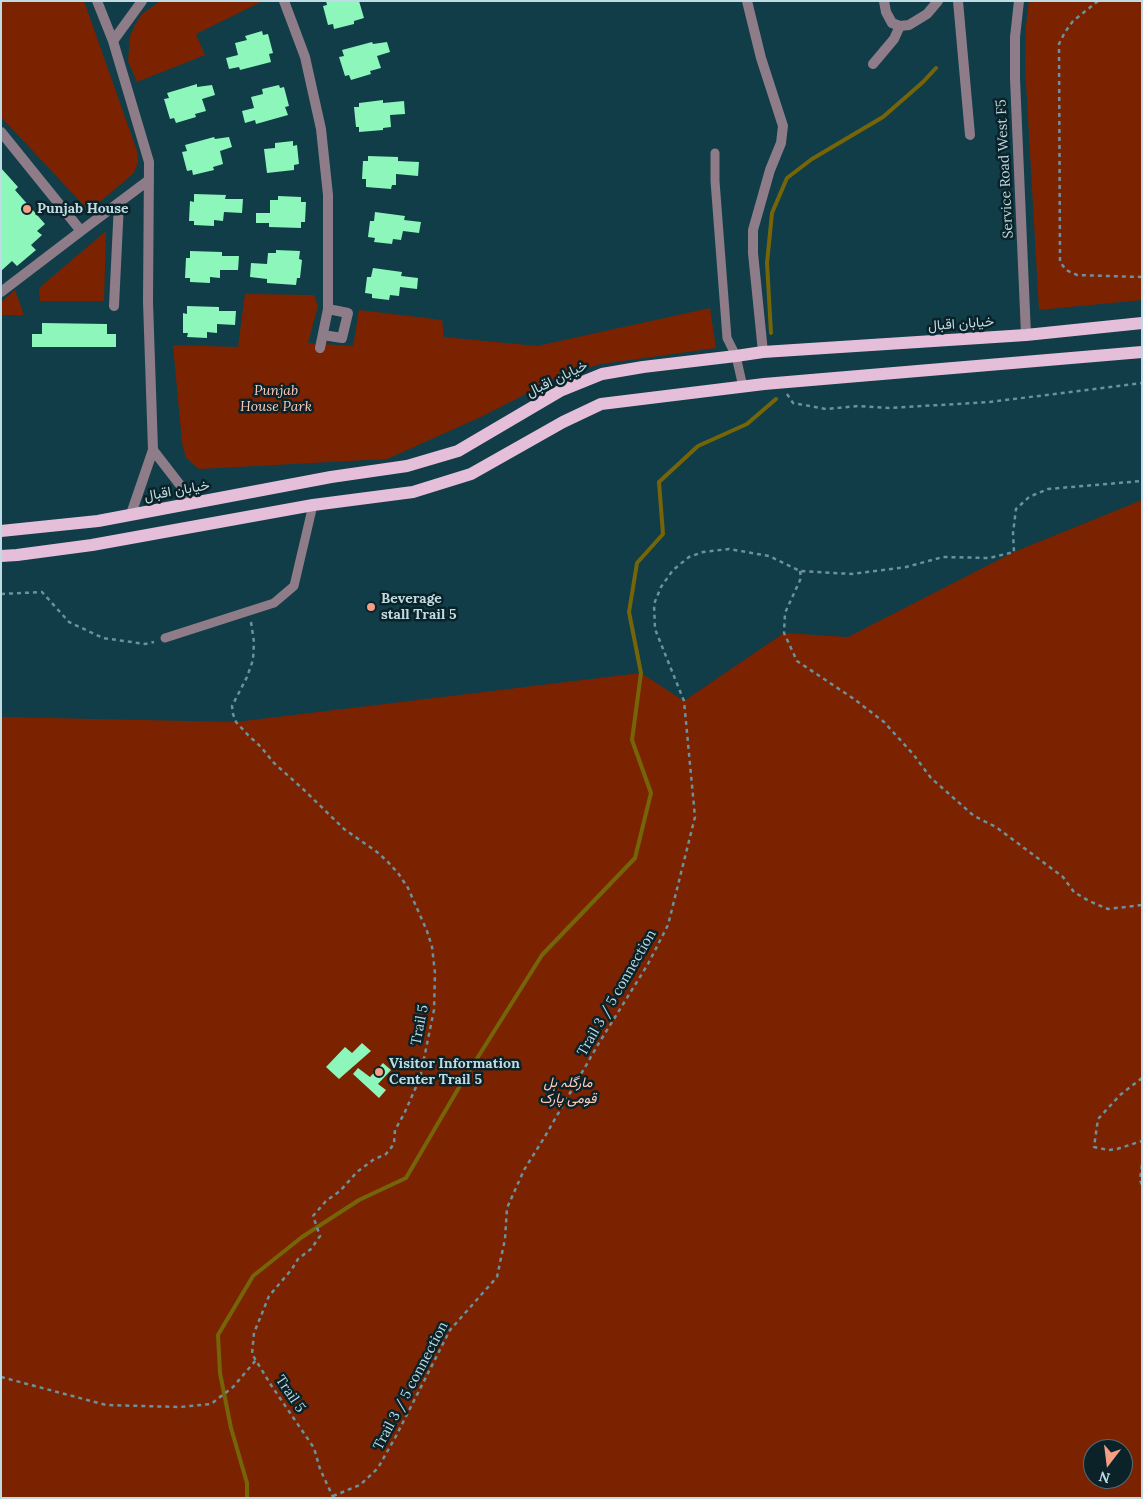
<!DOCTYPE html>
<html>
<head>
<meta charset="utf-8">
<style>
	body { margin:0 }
	#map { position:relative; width:1143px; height:1499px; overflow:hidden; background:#103d48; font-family:Lora,serif }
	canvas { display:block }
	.frame { position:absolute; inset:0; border:2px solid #bfdbe3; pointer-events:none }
	.north { position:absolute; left:1083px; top:1439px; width:50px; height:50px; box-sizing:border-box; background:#0a2228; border:1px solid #526c73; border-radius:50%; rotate:195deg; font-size:14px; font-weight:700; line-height:20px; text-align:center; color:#bfdbe3 }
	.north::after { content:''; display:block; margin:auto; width:18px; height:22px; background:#f39f85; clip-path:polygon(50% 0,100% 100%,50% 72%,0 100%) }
</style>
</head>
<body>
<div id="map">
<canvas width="1143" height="1499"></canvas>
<div class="frame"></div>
<div class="north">N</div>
</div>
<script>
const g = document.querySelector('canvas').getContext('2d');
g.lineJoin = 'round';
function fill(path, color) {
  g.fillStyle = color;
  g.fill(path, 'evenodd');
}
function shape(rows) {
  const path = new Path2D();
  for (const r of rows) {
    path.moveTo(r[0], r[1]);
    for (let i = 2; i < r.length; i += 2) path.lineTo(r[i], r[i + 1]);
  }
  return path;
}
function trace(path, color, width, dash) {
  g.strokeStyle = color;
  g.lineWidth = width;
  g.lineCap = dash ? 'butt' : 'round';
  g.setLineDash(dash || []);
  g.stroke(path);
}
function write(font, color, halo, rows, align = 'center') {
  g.font = font + ' Lora,Vazirmatn,serif';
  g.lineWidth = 5;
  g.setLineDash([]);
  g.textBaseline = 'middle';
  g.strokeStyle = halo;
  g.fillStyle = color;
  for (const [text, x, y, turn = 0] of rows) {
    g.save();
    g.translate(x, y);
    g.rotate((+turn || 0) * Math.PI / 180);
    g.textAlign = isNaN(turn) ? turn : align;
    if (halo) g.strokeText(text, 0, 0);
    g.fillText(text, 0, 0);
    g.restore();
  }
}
fill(shape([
	[1,1,84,1,137,151,138,162,134,173,89,211,1,117],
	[160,1,263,1,196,34,205,55,137,82,128,61,130,36,135,25,142,14],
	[1029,1,1142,1,1142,300,1039,310,1025,65,1026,25],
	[106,231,104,301,40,301,39,288],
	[15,290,24,315,1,315,1,302],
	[245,294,314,295,318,306,308,343,353,346,359,310,442,320,444,337,537,346,710,308,716,348,601,364,559,377,483,416,387,459,199,469,186,458,182,443,173,345,238,347],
	[1142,500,1142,1498,1,1498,1,717,236,722,641,673,684,701,784,633,848,637,1014,552],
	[1093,1449,1123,1449,1123,1479,1093,1479]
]), '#7b2301');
trace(shape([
	[771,333,767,263,772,213,787,178,812,159,883,117,923,82,936,68],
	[247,1498,247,1483,231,1428,220,1373,218,1335,253,1276,302,1237,359,1200,406,1178,461,1084,542,955,635,858,651,793,632,740,641,673,629,612,637,563,663,534,659,482,698,446,747,424,776,399]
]), '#756508', 4);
fill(shape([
	[326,1,359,1,364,18,354,21,354,24,334,29,333,24,328,25,323,6,327,5],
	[262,31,263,35,268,34,273,53,269,54,271,62,240,70,239,67,229,69,226,58,238,55,235,43,247,40,245,36],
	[372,42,373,44,387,42,390,52,377,56,381,68,370,71,371,74,351,80,349,75,345,76,339,57,344,56,342,50],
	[197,84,197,87,212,85,215,95,202,99,206,111,195,114,196,117,176,123,174,118,170,119,164,99,169,98,167,93],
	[279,85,280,88,284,87,289,106,285,107,288,115,256,124,255,120,245,123,242,111,254,108,251,97,263,94,262,89],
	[383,100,383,103,404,101,405,114,390,115,391,127,383,128,383,130,359,132,359,127,356,127,354,107,359,107,359,103],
	[214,137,215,139,229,137,232,147,220,151,223,164,213,167,214,170,193,175,192,170,187,171,182,152,187,151,185,145],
	[293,141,293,146,297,145,299,164,294,165,294,170,267,173,264,149,275,148,275,143],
	[368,156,398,157,398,161,419,162,418,176,396,174,396,185,392,185,391,189,366,187,366,179,362,179,363,161,368,161],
	[1,168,18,187,15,190,45,224,37,231,42,235,31,245,36,250,17,266,12,261,1,271],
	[194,194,226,195,225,199,243,199,242,213,224,212,223,221,214,220,214,226,194,225,194,221,189,221,190,201,194,202],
	[278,196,301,197,301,202,306,202,305,222,301,222,301,228,269,227,269,223,256,223,256,213,270,213,270,200,278,200],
	[375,212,405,216,404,220,421,222,419,233,403,231,401,240,393,239,392,244,374,242,375,238,368,237,370,221,374,221],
	[276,250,300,251,299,259,302,260,300,278,297,278,296,285,267,283,267,279,250,277,251,263,267,264,268,253,276,253],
	[190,251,222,252,222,256,239,256,238,270,220,270,220,278,210,277,210,283,190,282,190,278,185,278,186,258,190,258],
	[373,268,402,272,401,276,418,278,417,289,400,287,399,296,390,295,389,300,372,298,372,294,365,293,367,277,371,277],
	[187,306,219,307,219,311,236,311,235,325,217,324,217,333,207,332,207,338,187,337,188,333,183,333,183,313,187,314],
	[42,323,107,324,107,334,116,334,116,347,32,347,32,334,42,334],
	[362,1043,371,1051,339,1079,326,1067,345,1047,352,1053],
	[383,1063,391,1070,378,1084,386,1090,379,1098,353,1074,358,1068,370,1077]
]), '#8df6bb');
trace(shape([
	[1098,1,1073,21,1065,32,1059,44,1060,262,1066,270,1077,275,1142,277],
	[787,394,793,403,826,409,858,406,889,408,990,402,1142,383],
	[800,571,801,578,785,613,784,633,797,661,854,699,884,722,913,754,931,778,974,816,996,827,1063,877,1074,892,1089,901,1108,909,1142,905],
	[1,594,42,592,69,622,103,638,145,644,154,642],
	[251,622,254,642,253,660,247,677,232,706,233,714,236,722,248,735,261,747,274,763,303,789,344,829,377,852,387,861,398,873,408,888,427,931,432,947,435,973,434,1010,420,1078,404,1114,395,1130,394,1144,386,1154,373,1160,357,1172,340,1191,326,1201,313,1216,320,1236,311,1249,298,1259,292,1269,269,1296,254,1333,252,1354,271,1385,314,1448,320,1469,333,1497],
	[1142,1078,1120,1095,1098,1119,1094,1147,1108,1150,1117,1149,1142,1141],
	[1142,1165,1140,1180,1142,1185],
	[1,1377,106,1405,180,1407,211,1404,233,1387,256,1360],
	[333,1496,360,1485,378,1468,396,1436,450,1330,497,1277,505,1239,507,1208,524,1170,544,1138,599,1043,648,964,668,925,695,817,684,701,655,629,654,604,661,587,673,570,689,557,703,552,729,549,769,556,800,571,852,574,906,567,943,557,989,558,1014,552,1013,533,1016,509,1029,497,1048,489,1142,481]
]), '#6d919a', 2.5, [4, 4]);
trace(shape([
	[715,153,715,181,727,338,736,356,743,387],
	[165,638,274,603,294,586,313,505]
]), '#8e7c88', 9);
trace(shape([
	[97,1,113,41,149,162,148,302,153,450,131,514],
	[284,1,305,57,321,129,328,195,328,309,320,348],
	[747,1,761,58,783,126,781,143,770,170,753,230,753,253,763,352],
	[884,1,886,12,892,23,900,26,909,25,927,14,938,1],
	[958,1,970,135],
	[1019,1,1015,37,1015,79,1026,335],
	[113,41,142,1],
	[873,64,894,39,900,26],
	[1,132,81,231,149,180],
	[1,292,81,231],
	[114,306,119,203],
	[323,335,342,338,348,313,328,309],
	[153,450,194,503]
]), '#8e7c88', 10);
trace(shape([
	[1,531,98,521,331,477,407,466,458,451,560,391,602,374,643,367,736,356,763,352,1026,335,1142,323],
	[1,556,17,555,92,545,313,505,413,492,471,474,563,422,601,404,764,384,1142,352]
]), '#e5bfd9', 12);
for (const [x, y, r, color] of [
	[27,209,5,"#f39f85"],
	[371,607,5,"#f39f85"],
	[379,1072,5,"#f39f85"]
]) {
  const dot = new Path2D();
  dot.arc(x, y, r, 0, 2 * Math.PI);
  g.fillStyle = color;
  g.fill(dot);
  trace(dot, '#0a2228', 2);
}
write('14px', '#bfdbe3', '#0a2228', [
	["Service Road West F5",1005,169,-93],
	["خیابان اقبال",961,324,-4],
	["خیابان اقبال",557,379,-26],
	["خیابان اقبال",177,491,-10],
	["Trail 3 / 5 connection",617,993,-60],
	["Trail 5",420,1025,-79],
	["Trail 3 / 5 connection",411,1386,-62],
	["Trail 5",290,1394,56]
]);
write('bold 14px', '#bfdbe3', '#0a2228', [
	["Punjab House",37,209],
	["Beverage",381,599],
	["stall Trail 5",381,615],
	["Visitor Information",389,1064],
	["Center Trail 5",389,1080]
], 'left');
write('italic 14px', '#fecaba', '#0a2228', [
	["Punjab",276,391],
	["House Park",276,407],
	["مارگلہ ہل",568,1083],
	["قومی پارک",568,1099]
]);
</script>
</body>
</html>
